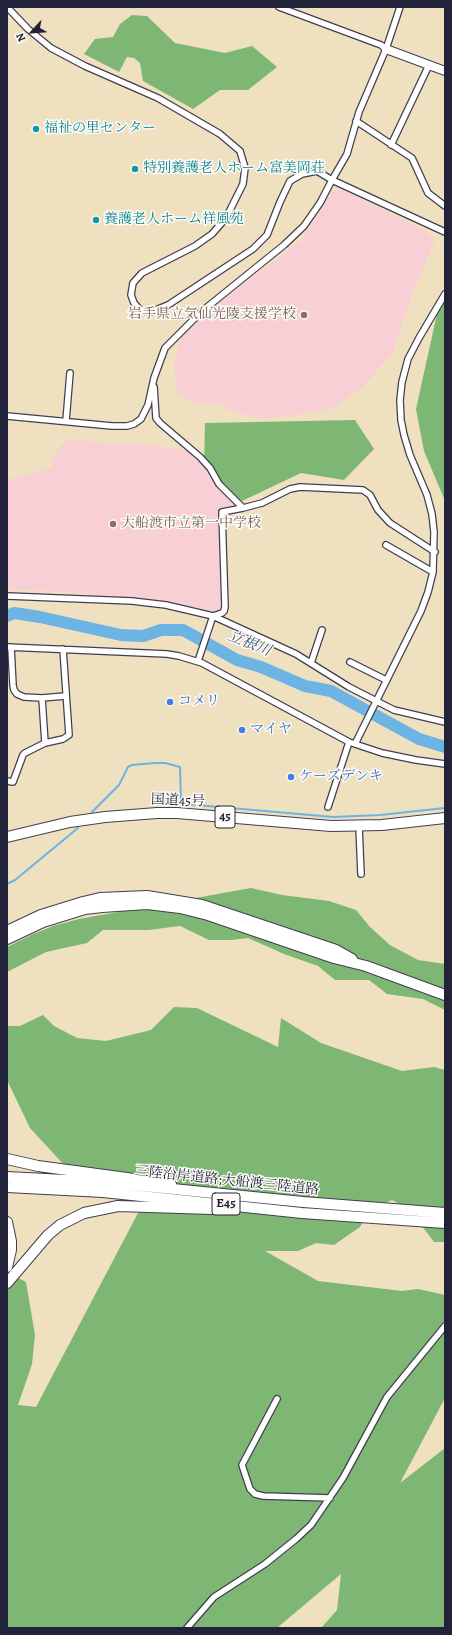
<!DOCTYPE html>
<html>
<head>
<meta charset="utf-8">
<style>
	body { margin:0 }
	#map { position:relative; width:452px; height:1635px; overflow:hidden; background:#efe0c0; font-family:Alegreya,serif }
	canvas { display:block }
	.frame { position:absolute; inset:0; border:8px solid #22223b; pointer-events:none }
	.north { position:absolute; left:12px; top:12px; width:40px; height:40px; -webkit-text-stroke:3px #fdfcf7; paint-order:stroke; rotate:244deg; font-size:11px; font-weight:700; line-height:16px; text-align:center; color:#22223b }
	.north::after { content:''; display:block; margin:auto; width:14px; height:18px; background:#22223b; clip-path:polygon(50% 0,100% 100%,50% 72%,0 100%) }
</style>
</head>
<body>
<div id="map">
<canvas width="452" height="1635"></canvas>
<div class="frame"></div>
<div class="north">N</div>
</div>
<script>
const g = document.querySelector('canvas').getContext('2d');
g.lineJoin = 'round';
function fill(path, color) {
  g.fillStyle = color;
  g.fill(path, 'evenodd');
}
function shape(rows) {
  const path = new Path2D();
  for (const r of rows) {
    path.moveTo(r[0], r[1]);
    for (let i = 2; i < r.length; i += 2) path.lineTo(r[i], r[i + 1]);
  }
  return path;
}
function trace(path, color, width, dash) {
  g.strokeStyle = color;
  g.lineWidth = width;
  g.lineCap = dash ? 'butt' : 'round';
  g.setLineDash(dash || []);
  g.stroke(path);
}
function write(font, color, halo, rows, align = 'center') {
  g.font = font + ' Alegreya,"Noto Serif JP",serif';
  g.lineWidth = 3;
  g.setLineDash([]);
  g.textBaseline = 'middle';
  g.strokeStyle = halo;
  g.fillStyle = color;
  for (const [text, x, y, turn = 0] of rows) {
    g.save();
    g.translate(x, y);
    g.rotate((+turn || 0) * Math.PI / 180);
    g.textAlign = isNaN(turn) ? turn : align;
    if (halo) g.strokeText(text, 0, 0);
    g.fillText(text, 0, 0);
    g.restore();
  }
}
fill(shape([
	[341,189,427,232,435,239,410,300,393,352,363,387,333,408,289,416,259,419,229,410,222,404,196,403,177,394,174,367,183,330,300,241,317,216,331,192],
	[71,439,111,444,152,445,187,451,240,499,232,506,219,508,223,605,220,612,197,607,67,592,7,589,8,480,52,468,53,456,64,443]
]), '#f7cfd4');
fill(shape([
	[132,15,147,16,175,43,225,53,252,46,277,67,248,90,220,90,193,109,143,81,140,63,134,58,127,57,119,72,84,54,95,39,113,37,120,24],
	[445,290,445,501,424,451,416,409,440,300],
	[355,420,374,449,344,480,301,473,242,501,204,468,205,423],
	[251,888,282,895,329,901,356,910,370,927,390,945,418,960,445,964,445,1010,423,999,387,994,369,980,335,980,318,966,284,954,248,938,232,940,209,940,180,926,148,930,103,930,87,943,46,952,7,972,7,947,31,935,53,926,79,919],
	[174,1007,197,1008,278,1047,281,1018,321,1043,402,1071,434,1067,445,1070,445,1242,434,1242,418,1221,414,1212,392,1200,378,1207,365,1218,360,1227,334,1245,316,1243,298,1251,265,1251,318,1281,402,1291,418,1289,445,1295,445,1398,400,1483,445,1448,445,1628,321,1628,337,1610,341,1574,277,1628,7,1628,7,1272,26,1282,35,1335,32,1364,18,1405,36,1407,147,1196,118,1193,66,1167,30,1128,7,1080,7,1026,20,1026,43,1015,54,1026,77,1038,106,1041,151,1030]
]), '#7eb774');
trace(shape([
	[92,812,119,785,128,767,132,765,155,763,165,763,180,767,181,800,185,804,333,817,380,815,445,808],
	[7,884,15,880,78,828]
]), '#6bb4e3', 2);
trace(shape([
	[7,616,14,613,40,617,121,635,143,636,161,630,183,630,237,660,261,667,305,686,331,691,419,739,445,747]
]), '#6bb4e3', 12);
const street = shape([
	[7,7,28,29,51,48,85,66,158,98,220,134,240,151,245,168,243,184,226,218,212,234,195,246,142,273,133,283,131,295,134,303,141,311,151,312,168,305,253,249,267,235,280,202,290,181,302,174,317,171,332,180,347,154,359,112,386,49,400,7],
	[279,7,381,45,386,49],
	[356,121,412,158,428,193,445,206],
	[391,145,429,65],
	[154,387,156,418,160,423,200,457,210,468,219,484,243,508,222,512,225,607,224,611,222,613,213,616],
	[7,416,112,426,127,426,134,424,141,419,148,405,154,378,165,348,201,312,284,245,304,226,320,203,332,180,445,232],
	[66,421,70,373],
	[243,508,262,503,290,489,300,487,363,490,370,495,378,510,390,523,435,552],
	[386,545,433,572],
	[7,596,132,601,166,605,213,616,296,654,349,687,394,710,445,722],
	[7,647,167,654,179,656,202,663,349,742,382,753,416,760,445,764],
	[11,647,13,685,14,690,17,694,24,697,42,698,65,696],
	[198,661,213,616],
	[350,662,386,680],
	[311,663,322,630],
	[42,698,45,743],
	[355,744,421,611,428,592,433,572,434,532,432,514,427,495,410,455,404,435,401,420,400,400,402,382,408,359,419,338,445,294],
	[7,781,13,782,23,755,25,753,45,743,63,739,69,735,63,649],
	[328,807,349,742],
	[359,826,361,874],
	[277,1399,242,1465,250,1489,255,1494,263,1496,330,1498],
	[187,1628,214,1597,265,1564,296,1539,311,1525,343,1478,387,1397,445,1326]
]);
const secondary = shape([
	[386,49,445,71]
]);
const highway = shape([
	[7,837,70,822,105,817,157,813,177,813,331,826,382,825,445,818],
	[7,931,41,915,83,902,100,898,147,896,202,905,336,950,352,959],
	[7,939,43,922,85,909,102,907,147,904,180,908,208,915,334,958,366,966,445,995],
	[7,1159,38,1166,171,1184],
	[7,1177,103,1182,303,1202,445,1213],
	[7,1187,103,1192,302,1213,445,1223],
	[7,1222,11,1241,11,1250,7,1267],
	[7,1283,48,1235,60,1225,84,1213,118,1206,212,1209]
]);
trace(street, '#413e4f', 8);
trace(secondary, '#413e4f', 10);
trace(highway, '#413e4f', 12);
trace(street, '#fff', 5.5);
trace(secondary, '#fff', 8);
trace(highway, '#fff', 10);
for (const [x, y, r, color] of [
	[36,129,4,"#0f9aa8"],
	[135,169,4,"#0f9aa8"],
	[96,220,4,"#0f9aa8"],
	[304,315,4,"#8d6e63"],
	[113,524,4,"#8d6e63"],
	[170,702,4,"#3f7fe0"],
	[242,730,4,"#3f7fe0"],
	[291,777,4,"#3f7fe0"]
]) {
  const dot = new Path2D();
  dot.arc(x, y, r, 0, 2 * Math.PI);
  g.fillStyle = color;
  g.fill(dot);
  trace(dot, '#fdfcf7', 1.5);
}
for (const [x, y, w] of [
	[225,817,20],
	[226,1204,28]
]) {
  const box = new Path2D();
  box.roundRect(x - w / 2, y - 11, w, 22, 3);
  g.fillStyle = '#fdfcf7';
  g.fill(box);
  trace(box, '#22223b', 1);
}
write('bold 13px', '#22223b', null, [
	["45",225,817],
	["E45",226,1204]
]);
write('14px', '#0d838f', '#fdfcf7', [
	["福祉の里センター",44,129],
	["特別養護老人ホーム富美岡荘",143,169],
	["養護老人ホーム祥風苑",104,220]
], 'left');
write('14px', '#785e54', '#fdfcf7', [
	["岩手県立気仙光陵支援学校",296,315],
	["大船渡市立第一中学校",121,524,"left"]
], 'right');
write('14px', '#366cbe', '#fdfcf7', [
	["コメリ",178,702],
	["マイヤ",250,730],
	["ケーズデンキ",299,777]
], 'left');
write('14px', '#22223b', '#fdfcf7', [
	["国道45号",178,801,2],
	["三陸沿岸道路;大船渡三陸道路",227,1181,6]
]);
write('italic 15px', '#3f5c7e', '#fdfcf7', [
	["立根川",249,644,22]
]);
</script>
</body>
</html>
